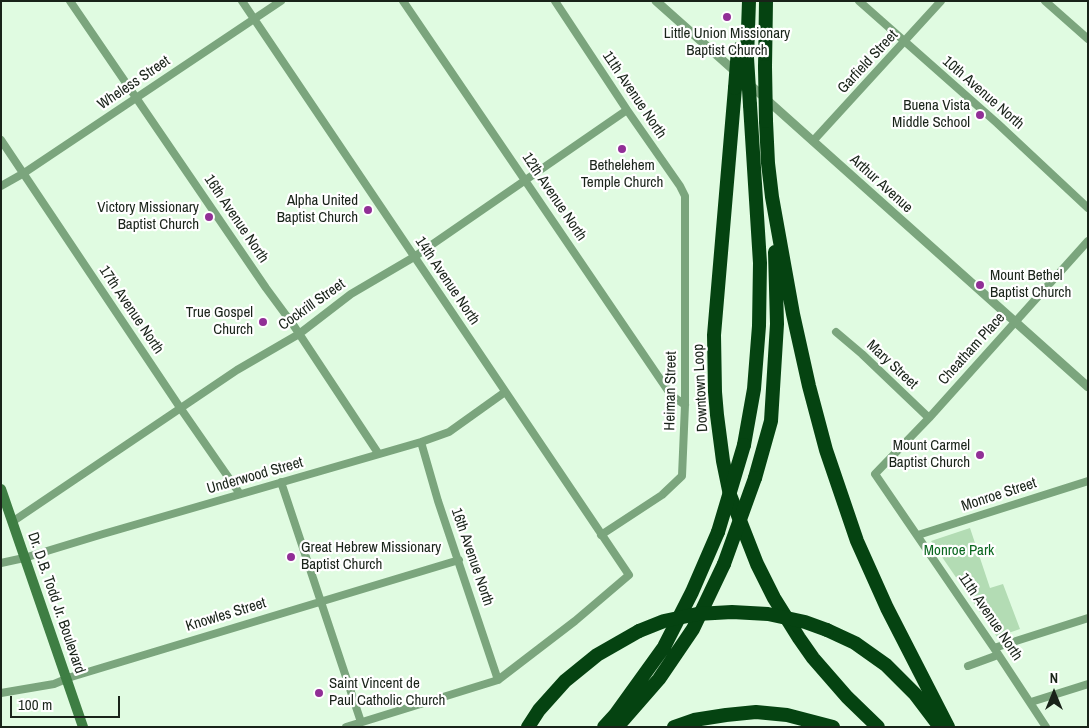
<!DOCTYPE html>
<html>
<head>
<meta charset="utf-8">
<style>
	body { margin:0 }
	#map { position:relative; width:1089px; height:728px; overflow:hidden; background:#e0fbe1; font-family:"Archivo Narrow",sans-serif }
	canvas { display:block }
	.frame { position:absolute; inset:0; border:2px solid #192319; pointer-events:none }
	.north { position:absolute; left:1029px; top:668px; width:50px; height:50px; -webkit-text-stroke:4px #fff; paint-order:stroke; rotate:0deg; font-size:14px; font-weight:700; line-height:20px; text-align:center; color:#192319 }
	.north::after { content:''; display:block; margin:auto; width:18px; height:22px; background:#192319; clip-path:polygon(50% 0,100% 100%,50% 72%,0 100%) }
	.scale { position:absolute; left:10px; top:696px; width:110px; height:22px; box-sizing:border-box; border:2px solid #192319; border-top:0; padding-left:6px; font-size:15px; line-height:18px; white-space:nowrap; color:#192319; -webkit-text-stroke:4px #fff; paint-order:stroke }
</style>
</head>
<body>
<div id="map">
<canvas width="1089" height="728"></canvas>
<div class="frame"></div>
<div class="north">N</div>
<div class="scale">100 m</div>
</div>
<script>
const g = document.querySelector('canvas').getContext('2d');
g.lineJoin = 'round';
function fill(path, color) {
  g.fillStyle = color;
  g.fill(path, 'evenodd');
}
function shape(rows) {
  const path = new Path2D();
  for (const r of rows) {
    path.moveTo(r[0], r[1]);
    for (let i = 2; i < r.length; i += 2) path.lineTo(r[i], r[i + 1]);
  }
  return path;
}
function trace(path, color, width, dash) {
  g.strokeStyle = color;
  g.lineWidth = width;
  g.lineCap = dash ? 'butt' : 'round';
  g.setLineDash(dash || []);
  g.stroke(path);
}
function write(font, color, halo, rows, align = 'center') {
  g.font = font + ' "Archivo Narrow",sans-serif';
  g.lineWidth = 4.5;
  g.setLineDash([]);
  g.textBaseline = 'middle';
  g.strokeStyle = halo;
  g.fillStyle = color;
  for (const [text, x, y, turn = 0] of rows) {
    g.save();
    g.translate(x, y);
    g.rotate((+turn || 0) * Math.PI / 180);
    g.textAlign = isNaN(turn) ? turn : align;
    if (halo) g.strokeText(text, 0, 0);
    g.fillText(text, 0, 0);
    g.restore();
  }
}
fill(shape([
	[970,528,990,588,1003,584,1020,629,997,637,931,541]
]), '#b3dcb4');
trace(shape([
	[70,1,266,288,294,326,378,453],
	[242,1,629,575,575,621,498,680,346,727],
	[403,1,671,395,685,405],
	[555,1,627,110,680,186,685,196,685,405,682,476,662,495,601,535],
	[859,1,997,123,1088,208],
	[1045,1,1088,39],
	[1,140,181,409,240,494],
	[813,141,941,1],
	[1,186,24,173,281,1],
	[836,332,862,354,929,418],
	[421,442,438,501,498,680],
	[281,482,361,722],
	[12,522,237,370,299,334,351,294,414,257,627,110],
	[918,535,1088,481],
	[1,563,24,558,103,534,421,442,449,432,505,392],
	[994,648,1088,618],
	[968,666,998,655],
	[1,693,54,684,71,677,459,560],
	[1031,702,1088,684],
	[1046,727,994,648,875,474,929,418,1088,241]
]), '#7ba57d', 8);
trace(shape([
	[656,1,738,74],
	[748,83,1088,387]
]), '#7ba57d', 9);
trace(shape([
	[1,489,83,727]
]), '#3e7e43', 10);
trace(shape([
	[747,58,749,1],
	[765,67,766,1],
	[735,88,714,335,715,392,717,415,723,461,730,495,757,564,774,598,799,638,813,658,847,697,878,727],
	[766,121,768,163,772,197,793,314,809,386,826,450,857,541,887,608,948,727],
	[744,445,754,389,759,326,760,263,750,105],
	[755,478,771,421,777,324,775,252],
	[827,630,855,643,886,665,915,694,940,727],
	[528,727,539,710,565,681,597,655,639,631],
	[604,727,615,715,664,647,692,592,718,532],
	[617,727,659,679,693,629,724,564],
	[674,727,694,720,726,715,756,712,787,715,833,727]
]), '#054311', 14);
trace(shape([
	[747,58,750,105],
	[765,67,766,121],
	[735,88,738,49],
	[718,532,744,445],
	[724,564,755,478],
	[639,631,664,621,697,614,732,612,768,614,805,622,827,630]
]), '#054311', 14);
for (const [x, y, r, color] of [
	[727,17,5,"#912f96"],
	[980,115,5,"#912f96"],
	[622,149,5,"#912f96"],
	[368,210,5,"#912f96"],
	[209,217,5,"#912f96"],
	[980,285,5,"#912f96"],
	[263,322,5,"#912f96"],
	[980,455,5,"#912f96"],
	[291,557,5,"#912f96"],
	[319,693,5,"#912f96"]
]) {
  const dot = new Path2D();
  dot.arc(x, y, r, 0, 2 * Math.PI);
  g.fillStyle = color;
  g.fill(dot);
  trace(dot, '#fff', 2);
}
write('15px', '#192319', '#fff', [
	["Little Union Missionary",727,34,"center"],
	["Baptist Church",727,51,"center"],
	["Buena Vista",970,106],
	["Middle School",970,123],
	["Bethelehem",622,166,"center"],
	["Temple Church",622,183,"center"],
	["Alpha United",358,201],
	["Baptist Church",358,218],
	["Victory Missionary",199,208],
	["Baptist Church",199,225],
	["Mount Bethel",990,276,"left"],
	["Baptist Church",990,293,"left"],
	["True Gospel",253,313],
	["Church",253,330],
	["Mount Carmel",970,446],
	["Baptist Church",970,463],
	["Great Hebrew Missionary",301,548,"left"],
	["Baptist Church",301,565,"left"],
	["Saint Vincent de",329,684,"left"],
	["Paul Catholic Church",329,701,"left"]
], 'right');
write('15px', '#192319', '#fff', [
	["Garfield Street",868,62,-47],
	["Wheless Street",134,83,-34],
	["10th Avenue North",983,93,41],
	["11th Avenue North",634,95,56],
	["Arthur Avenue",881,184,42],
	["12th Avenue North",554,197,56],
	["16th Avenue North",236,219,56],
	["14th Avenue North",447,281,56],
	["Cockrill Street",312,305,-35],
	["17th Avenue North",131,310,56],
	["Cheatham Place",972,349,-48],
	["Mary Street",892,365,43],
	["Downtown Loop",701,388,-93],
	["Heiman Street",671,391,-89],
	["Underwood Street",255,476,-16],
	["Monroe Street",999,495,-18],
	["16th Avenue North",472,557,71],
	["Dr. D.B. Todd Jr. Boulevard",56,603,71],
	["Knowles Street",226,615,-17],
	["11th Avenue North",990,617,56]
]);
write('15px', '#0a671f', '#fff', [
	["Monroe Park",959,551]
]);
</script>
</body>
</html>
